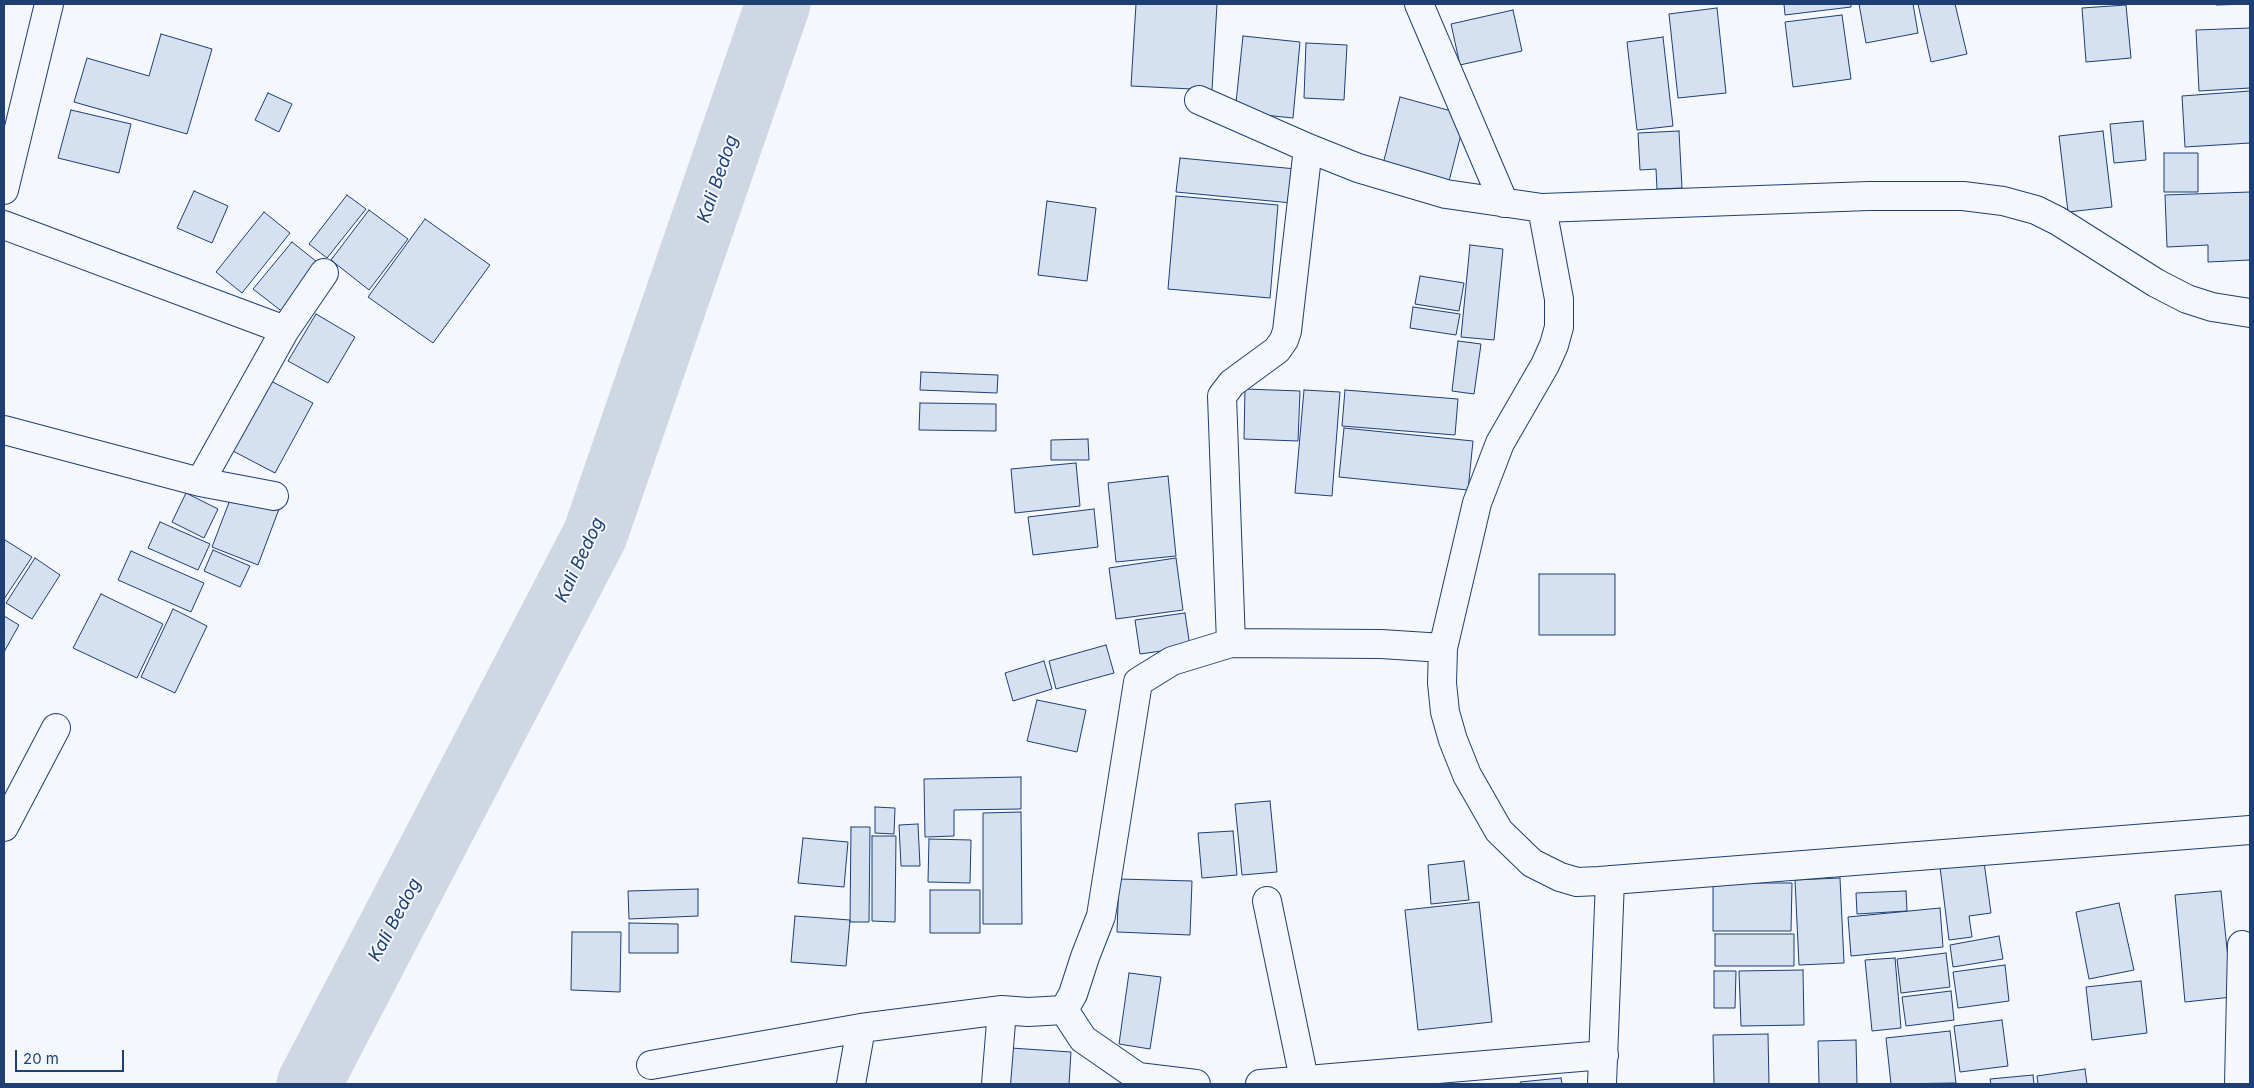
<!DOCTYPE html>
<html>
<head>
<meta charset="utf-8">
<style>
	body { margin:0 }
	#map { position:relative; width:2254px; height:1088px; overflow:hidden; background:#f4f7fb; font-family:Inter,sans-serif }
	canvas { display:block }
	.frame { position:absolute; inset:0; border:5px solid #1d3f73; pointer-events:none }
	.scale { position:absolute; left:15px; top:1050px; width:109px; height:22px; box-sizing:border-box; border:2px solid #1d3f73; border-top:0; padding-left:6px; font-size:15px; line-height:18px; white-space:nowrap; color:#1d3f73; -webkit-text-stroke:4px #f4f7fb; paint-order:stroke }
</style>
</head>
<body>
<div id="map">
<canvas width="2254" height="1088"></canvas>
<div class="frame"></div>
<div class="scale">20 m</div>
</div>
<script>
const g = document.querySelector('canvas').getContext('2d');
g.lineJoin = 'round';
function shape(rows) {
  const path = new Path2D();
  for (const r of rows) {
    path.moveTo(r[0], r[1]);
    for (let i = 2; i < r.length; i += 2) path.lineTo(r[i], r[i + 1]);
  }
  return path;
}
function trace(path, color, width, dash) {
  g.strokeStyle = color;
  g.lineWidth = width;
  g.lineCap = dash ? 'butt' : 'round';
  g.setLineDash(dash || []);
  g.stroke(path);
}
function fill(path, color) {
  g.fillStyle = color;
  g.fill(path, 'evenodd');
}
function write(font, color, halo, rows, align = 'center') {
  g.font = font + ' Inter,sans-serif';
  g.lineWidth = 4;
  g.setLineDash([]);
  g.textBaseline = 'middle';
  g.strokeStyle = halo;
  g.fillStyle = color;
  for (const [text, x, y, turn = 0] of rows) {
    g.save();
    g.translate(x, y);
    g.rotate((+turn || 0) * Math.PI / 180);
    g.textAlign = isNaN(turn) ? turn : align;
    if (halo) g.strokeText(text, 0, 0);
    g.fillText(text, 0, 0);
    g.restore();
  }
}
trace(shape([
	[309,1084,595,535,778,4]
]), '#cfd7e4', 65);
const building = shape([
	[1136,4,1217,4,1212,90,1131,86,1136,4],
	[1784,4,1851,4,1851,7,1785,15,1784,4],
	[1859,4,1913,4,1918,33,1866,43,1859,4],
	[1918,4,1955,4,1967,54,1931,62,1918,4],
	[2216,4,2250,4,2216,5,2216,4],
	[2126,5,2131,58,2086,62,2082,8,2126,5],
	[1717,8,1726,93,1678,98,1669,14,1717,8],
	[1513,10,1522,51,1460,65,1451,24,1513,10],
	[1842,15,1851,79,1793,87,1785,22,1842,15],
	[2250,28,2250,88,2199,91,2196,30,2250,28],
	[161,34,212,49,187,134,74,102,87,58,149,76,161,34],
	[1243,36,1300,42,1293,118,1235,112,1243,36],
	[1663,37,1673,126,1637,130,1627,42,1663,37],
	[1306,43,1347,45,1344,100,1304,98,1306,43],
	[2250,91,2250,143,2185,147,2182,96,2250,91],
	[268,93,292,104,279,132,255,120,268,93],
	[1400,97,1466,115,1448,185,1382,168,1400,97],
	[71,110,131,124,119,173,58,158,71,110],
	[2143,121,2146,160,2114,163,2110,124,2143,121],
	[1679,131,1682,188,1657,189,1656,169,1640,170,1638,133,1679,131],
	[2103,131,2112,207,2068,212,2059,136,2103,131],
	[2164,153,2198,153,2198,192,2164,192,2164,153],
	[1180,158,1296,169,1292,203,1176,192,1180,158],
	[194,191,228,206,212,243,177,228,194,191],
	[2250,192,2250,260,2208,262,2208,245,2167,247,2165,195,2250,192],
	[347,195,366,209,327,258,309,244,347,195],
	[1176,196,1278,205,1270,298,1168,289,1176,196],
	[1047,201,1096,208,1087,281,1038,275,1047,201],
	[369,210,408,239,369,290,331,260,369,210],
	[264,212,290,233,242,293,216,272,264,212],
	[425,219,490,265,433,343,368,297,425,219],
	[292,242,322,266,284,313,253,289,292,242],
	[1470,245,1503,249,1494,340,1461,337,1470,245],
	[1420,276,1464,283,1459,311,1415,304,1420,276],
	[1413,307,1460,314,1456,335,1410,328,1413,307],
	[316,314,355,337,328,383,288,361,316,314],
	[1458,341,1481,344,1474,394,1452,391,1458,341],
	[921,372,998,375,997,393,920,390,921,372],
	[269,380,313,403,275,473,231,450,269,380],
	[1245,389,1300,391,1298,441,1244,439,1245,389],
	[1304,390,1340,392,1332,496,1295,493,1304,390],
	[1345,390,1458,399,1455,435,1342,426,1345,390],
	[920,403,996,404,996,431,919,430,920,403],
	[1344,428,1473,441,1468,490,1339,477,1344,428],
	[1088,439,1089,460,1051,460,1051,440,1088,439],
	[1076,463,1080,506,1015,513,1011,469,1076,463],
	[1168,476,1176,556,1116,562,1108,483,1168,476],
	[233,492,279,509,258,565,212,547,233,492],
	[186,493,218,509,204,538,172,522,186,493],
	[1094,509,1098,547,1033,555,1028,517,1094,509],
	[160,522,210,544,198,570,148,548,160,522],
	[5,540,32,557,4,599,4,542,5,540],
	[213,550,250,566,240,587,204,571,213,550],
	[131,551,204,583,191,612,118,580,131,551],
	[35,558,60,575,32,619,6,603,35,558],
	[1176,558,1183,610,1116,619,1109,568,1176,558],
	[1539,574,1615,574,1615,635,1539,635,1539,574],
	[101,594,163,624,137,678,73,648,101,594],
	[173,609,207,626,175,693,141,677,173,609],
	[1185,613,1190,647,1140,654,1135,620,1185,613],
	[4,616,19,625,4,652,4,616],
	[1106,645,1114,673,1056,689,1049,661,1106,645],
	[1044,661,1052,689,1013,701,1005,673,1044,661],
	[1037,700,1086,710,1077,752,1027,741,1037,700],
	[1021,777,1021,809,954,810,954,836,925,837,924,779,1021,777],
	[1270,801,1277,872,1242,875,1235,804,1270,801],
	[875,807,895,808,894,834,875,833,875,807],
	[1021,812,1022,924,983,924,983,813,1021,812],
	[918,824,920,866,901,866,899,825,918,824],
	[851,827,870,827,869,922,850,922,851,827],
	[1233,831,1237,875,1202,878,1198,833,1233,831],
	[872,836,896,836,895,922,872,921,872,836],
	[803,838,848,842,844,887,798,883,803,838],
	[929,839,971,840,970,883,928,882,929,839],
	[1464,861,1469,900,1431,904,1428,865,1464,861],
	[1984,862,1991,913,1969,916,1972,937,1949,940,1940,867,1984,862],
	[1840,878,1844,963,1799,965,1795,880,1840,878],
	[1119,879,1192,881,1190,935,1117,932,1119,879],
	[1713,883,1792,883,1791,931,1713,931,1713,883],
	[698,889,698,916,629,919,628,891,698,889],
	[930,890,980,890,980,933,930,933,930,890],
	[1906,891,1907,911,1857,914,1856,893,1906,891],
	[2221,891,2232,997,2185,1002,2175,895,2221,891],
	[1479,902,1492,1022,1418,1030,1405,910,1479,902],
	[2119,903,2134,970,2089,979,2076,912,2119,903],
	[1940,908,1943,947,1851,956,1848,917,1940,908],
	[795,916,850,920,846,966,791,962,795,916],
	[629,923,678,924,678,953,629,953,629,923],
	[572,932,621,932,620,992,571,990,572,932],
	[1715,934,1794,934,1794,966,1715,966,1715,934],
	[1999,936,2003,959,1953,967,1950,945,1999,936],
	[1946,953,1950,987,1901,993,1897,959,1946,953],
	[1895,958,1901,1028,1872,1031,1865,960,1895,958],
	[2005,965,2009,1001,1958,1008,1953,972,2005,965],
	[1803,970,1804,1025,1741,1026,1739,971,1803,970],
	[1714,971,1736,971,1735,1008,1714,1008,1714,971],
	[1129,973,1161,977,1150,1049,1119,1044,1129,973],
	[2141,981,2147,1033,2092,1040,2086,987,2141,981],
	[1951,991,1954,1020,1906,1026,1902,997,1951,991],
	[2002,1020,2008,1066,1960,1072,1954,1026,2002,1020],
	[1950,1031,1956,1083,1891,1084,1886,1038,1950,1031],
	[1768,1034,1769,1084,1714,1084,1713,1035,1768,1034],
	[1856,1040,1857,1084,1819,1084,1818,1041,1856,1040],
	[1011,1048,1071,1052,1069,1084,1009,1084,1011,1048],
	[2085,1069,2087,1084,2038,1084,2037,1076,2085,1069],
	[2033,1075,2034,1084,1991,1084,1990,1079,2033,1075],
	[1561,1078,1562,1084,1521,1084,1520,1082,1561,1078]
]);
fill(building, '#d5e0f0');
trace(building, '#1d3f73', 1);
const minor = shape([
	[1419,4,1504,203],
	[1199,100,1308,148,1358,168,1446,194,1542,208,1869,196,1963,196,2003,201,2036,210,2058,221,2156,283,2187,299,2212,307,2250,313],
	[4,190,49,4],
	[1542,208,1559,299,1559,327,1554,345,1545,365,1500,443,1477,503,1443,648,1442,683,1445,712,1453,740,1467,775,1499,831,1532,863,1560,877,1577,882,1599,881,2250,830],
	[4,225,285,330],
	[4,430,200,482,274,496],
	[200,482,285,330,324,273],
	[1231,643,1222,396,1232,383,1277,350,1284,340,1287,331,1308,148],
	[4,827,56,728],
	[1267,901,1305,1084],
	[1064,1010,1083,1039,1138,1077,1196,1084],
	[651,1065,861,1028,1002,1010,1028,1012,1064,1010,1073,994,1085,957,1101,916,1138,682,1172,661,1231,643,1381,644,1443,648],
	[851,1084,861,1028],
	[996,1084,1002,1010],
	[1260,1084,1604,1055],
	[1602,1084,1610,880],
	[2239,1084,2242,945]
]);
trace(minor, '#1d3f73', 30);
trace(minor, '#f4f7fb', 28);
write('italic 18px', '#1d3f73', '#f4f7fb', [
	["Kali Bedog",718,179,-71],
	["Kali Bedog",580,560,-65],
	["Kali Bedog",395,920,-62]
]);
</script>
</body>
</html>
